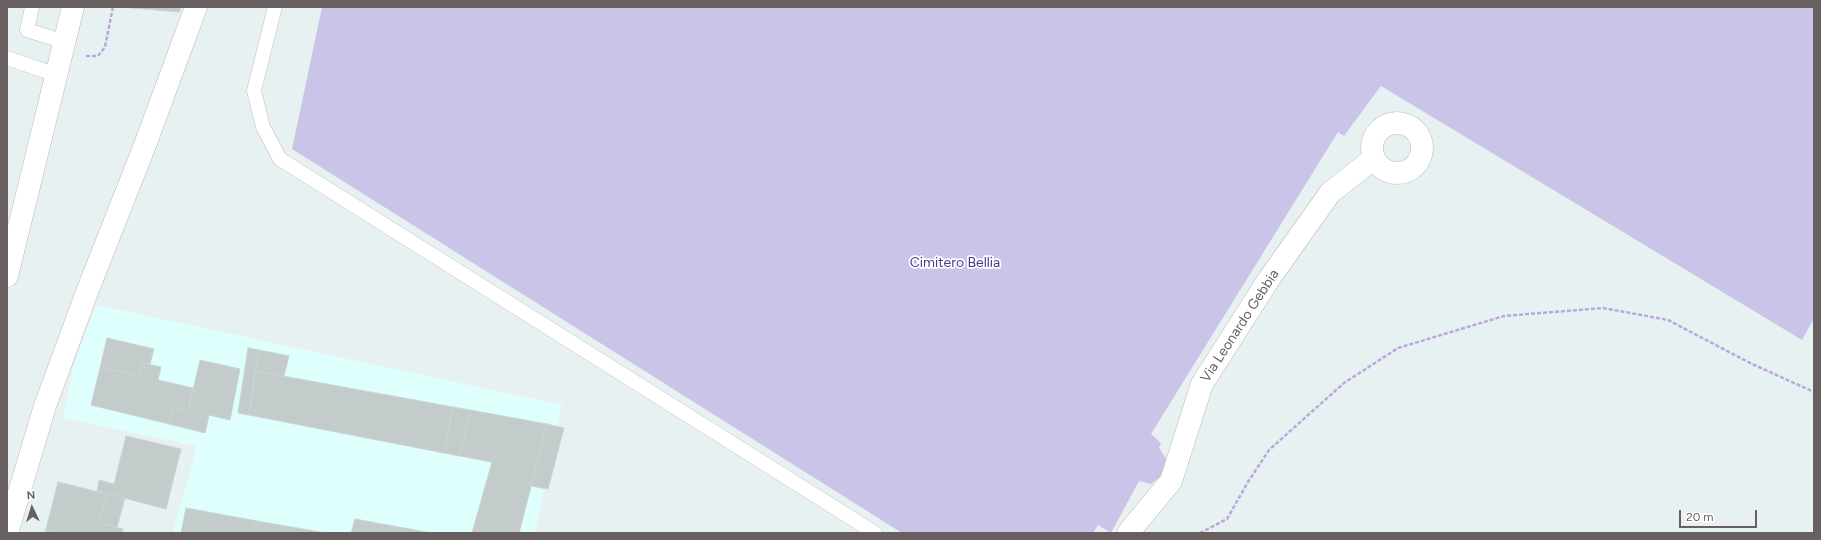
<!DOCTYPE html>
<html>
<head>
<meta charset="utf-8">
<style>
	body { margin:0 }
	#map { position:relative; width:1821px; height:540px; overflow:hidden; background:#e8f1f1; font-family:Figtree,sans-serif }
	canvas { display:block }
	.frame { position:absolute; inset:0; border:8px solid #685f61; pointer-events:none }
	.north { position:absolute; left:12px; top:488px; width:40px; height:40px; -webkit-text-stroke:3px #fff; paint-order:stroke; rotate:356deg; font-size:11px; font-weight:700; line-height:16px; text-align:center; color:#685f61 }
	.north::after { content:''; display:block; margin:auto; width:14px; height:18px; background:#685f61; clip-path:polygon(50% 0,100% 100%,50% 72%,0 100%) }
	.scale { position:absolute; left:1679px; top:510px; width:78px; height:18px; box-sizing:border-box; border:2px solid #685f61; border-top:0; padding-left:5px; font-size:12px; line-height:14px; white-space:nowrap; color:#685f61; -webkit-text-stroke:3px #fff; paint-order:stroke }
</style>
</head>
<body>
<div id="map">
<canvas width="1821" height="540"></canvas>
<div class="frame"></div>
<div class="north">N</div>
<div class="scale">20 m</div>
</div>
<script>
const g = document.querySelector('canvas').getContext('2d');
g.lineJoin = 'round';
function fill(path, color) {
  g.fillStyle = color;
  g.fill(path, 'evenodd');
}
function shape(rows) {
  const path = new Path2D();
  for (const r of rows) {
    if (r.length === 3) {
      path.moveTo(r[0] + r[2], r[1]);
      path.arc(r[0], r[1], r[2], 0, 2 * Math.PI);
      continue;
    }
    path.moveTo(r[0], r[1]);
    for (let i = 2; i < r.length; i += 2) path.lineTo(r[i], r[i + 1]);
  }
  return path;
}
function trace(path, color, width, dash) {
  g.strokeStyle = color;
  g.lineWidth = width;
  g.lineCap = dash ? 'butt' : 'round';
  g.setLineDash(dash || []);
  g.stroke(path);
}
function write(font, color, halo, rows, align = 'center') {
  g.font = font + ' Figtree,sans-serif';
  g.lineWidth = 3.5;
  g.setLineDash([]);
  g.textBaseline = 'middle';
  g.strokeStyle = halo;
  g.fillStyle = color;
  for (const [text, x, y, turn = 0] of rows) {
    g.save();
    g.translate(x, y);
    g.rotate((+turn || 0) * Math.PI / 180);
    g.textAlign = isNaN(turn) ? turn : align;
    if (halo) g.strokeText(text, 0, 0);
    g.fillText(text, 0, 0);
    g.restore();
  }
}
fill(shape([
	[96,305,562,405,535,533,173,533,197,446,63,418,74,365]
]), '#dffffd');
fill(shape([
	[322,7,1814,7,1814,318,1802,340,1381,86,1344,136,1338,132,1151,434,1161,443,1159,448,1168,462,1161,476,1151,484,1139,481,1111,533,1098,525,1093,533,902,533,292,149]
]), '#cac4e9');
const building = shape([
	[120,7,180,7,180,12,120,7],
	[107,338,154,349,150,364,143,363,138,375,100,368,107,338],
	[248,348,259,350,249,415,238,413,248,348],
	[259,350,289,356,284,376,255,371,259,350],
	[200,360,240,369,230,420,209,415,205,433,169,424,173,407,188,411,200,360],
	[143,363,161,367,158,380,193,388,188,411,173,407,169,424,91,405,100,368,138,375,143,363],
	[255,371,453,407,444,453,249,415,255,371],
	[453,407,470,410,460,456,444,453,453,407],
	[470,410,547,424,519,533,472,533,492,462,460,456,470,410],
	[547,424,564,428,548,489,531,486,547,424],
	[126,436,181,449,166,509,97,491,99,480,114,484,126,436],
	[58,482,107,494,99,523,123,529,122,533,62,533,46,529,58,482],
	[107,494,125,498,117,527,99,523,107,494],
	[186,508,257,521,254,533,181,533,186,508],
	[355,519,431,533,351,533,355,519],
	[257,521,326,533,254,533,257,521],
	[46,529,62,533,45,533,46,529]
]);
fill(building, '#c3cccb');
trace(building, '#c5d6d4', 1);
const lane = shape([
	[32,7,27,30,65,42],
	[275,7,254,91,263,127,280,159,875,533],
	[7,58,57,75]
]);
const street = shape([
	[1397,148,25],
	[7,533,45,406,87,292,145,145,196,7],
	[1128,533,1171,481,1202,384,1269,279,1330,193,1373,159]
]);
const secondary = shape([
	[7,276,73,7]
]);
trace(lane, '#beb8b9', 15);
trace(street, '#beb8b9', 23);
trace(secondary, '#bfb6b8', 23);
trace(shape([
	[86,56,98,56,105,47,113,7],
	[1200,533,1227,519,1248,482,1269,450,1344,383,1398,348,1504,316,1603,308,1668,320,1750,363,1814,392]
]), '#bda6db', 2.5, [4, 2]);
trace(lane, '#fff', 14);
trace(street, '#fff', 22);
trace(secondary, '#fff', 22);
write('14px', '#493690', '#fff', [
	["Cimitero Bellia",955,263]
]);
write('14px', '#685f61', '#fff', [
	["Via Leonardo Gebbia",1240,326,-57]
]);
</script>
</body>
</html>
